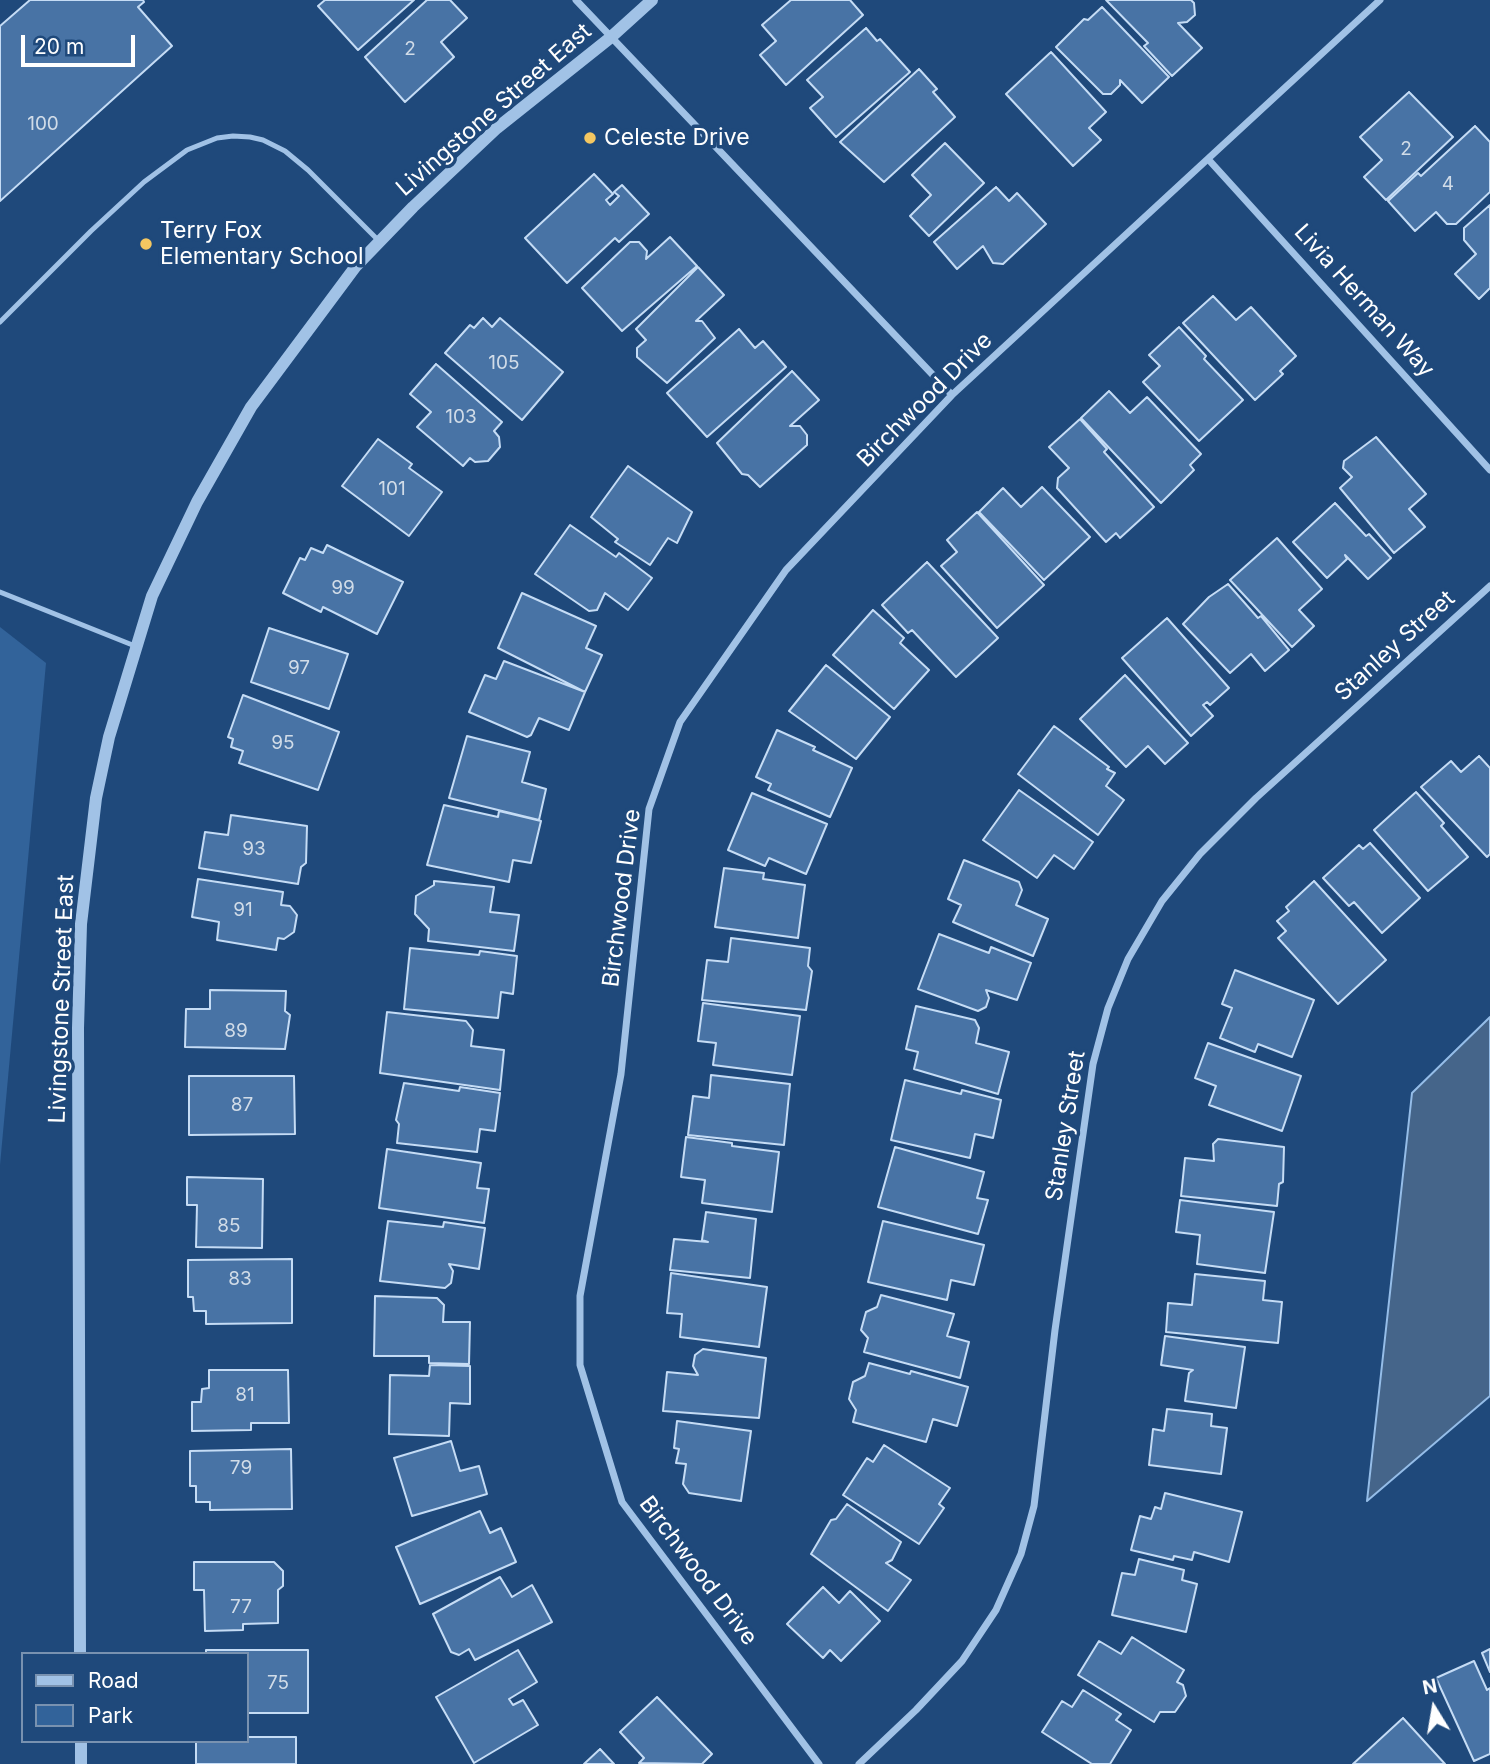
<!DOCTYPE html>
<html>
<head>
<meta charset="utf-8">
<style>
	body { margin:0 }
	#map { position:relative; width:1490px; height:1764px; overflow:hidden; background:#1f497b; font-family:Inter,sans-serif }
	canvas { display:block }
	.legend { position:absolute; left:21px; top:1652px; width:228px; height:91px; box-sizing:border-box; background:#1f497b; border:2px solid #7992b0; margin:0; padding:9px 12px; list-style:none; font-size:21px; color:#fff }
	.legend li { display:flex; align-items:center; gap:14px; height:35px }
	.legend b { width:35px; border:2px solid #7992b0 }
	.north { position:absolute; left:1399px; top:1673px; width:70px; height:70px; -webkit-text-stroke:5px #1f497b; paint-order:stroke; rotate:349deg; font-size:19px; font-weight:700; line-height:28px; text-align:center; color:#fff }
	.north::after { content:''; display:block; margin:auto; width:24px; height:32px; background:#fff; clip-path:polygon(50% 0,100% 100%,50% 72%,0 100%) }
	.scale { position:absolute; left:21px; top:35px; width:114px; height:32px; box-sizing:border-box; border:4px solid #fff; border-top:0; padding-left:9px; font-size:21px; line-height:24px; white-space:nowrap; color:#fff; -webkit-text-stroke:5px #1f497b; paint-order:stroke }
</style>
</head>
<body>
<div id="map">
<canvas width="1490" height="1764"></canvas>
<ul class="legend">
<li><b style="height:9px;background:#a1c2e6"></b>Road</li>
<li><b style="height:19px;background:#32639a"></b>Park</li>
</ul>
<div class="north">N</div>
<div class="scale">20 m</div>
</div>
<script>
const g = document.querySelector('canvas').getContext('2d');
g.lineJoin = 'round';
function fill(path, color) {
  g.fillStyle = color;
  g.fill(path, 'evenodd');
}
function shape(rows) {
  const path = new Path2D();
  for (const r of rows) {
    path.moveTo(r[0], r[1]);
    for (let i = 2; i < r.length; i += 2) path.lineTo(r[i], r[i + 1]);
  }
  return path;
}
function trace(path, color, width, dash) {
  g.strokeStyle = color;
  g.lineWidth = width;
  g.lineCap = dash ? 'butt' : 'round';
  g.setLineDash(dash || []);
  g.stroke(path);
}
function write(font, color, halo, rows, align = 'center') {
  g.font = font + ' Inter,sans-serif';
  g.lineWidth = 7;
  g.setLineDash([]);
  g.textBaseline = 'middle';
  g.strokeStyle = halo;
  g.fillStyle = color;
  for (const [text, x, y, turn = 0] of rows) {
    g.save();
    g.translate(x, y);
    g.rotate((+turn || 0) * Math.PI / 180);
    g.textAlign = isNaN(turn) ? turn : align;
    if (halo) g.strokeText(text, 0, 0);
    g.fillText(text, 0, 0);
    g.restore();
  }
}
fill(shape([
	[0,627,46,663,0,1165]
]), '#32639a');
const water = shape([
	[1490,1017,1490,1396,1367,1501,1412,1093,1490,1017]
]);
fill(water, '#45658a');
trace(water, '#95bde8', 2);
const building = shape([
	[30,0,143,0,144,2,138,7,172,46,0,201,0,26,30,0],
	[325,0,414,0,358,50,318,6,325,0],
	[427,0,450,0,467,18,441,42,454,57,405,102,365,57,427,0],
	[791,0,850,0,863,15,786,85,760,55,776,41,762,25,791,0],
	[1106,0,1191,0,1194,3,1195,15,1187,22,1178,23,1202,48,1172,76,1144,46,1148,43,1106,0],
	[1102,7,1169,77,1142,103,1120,80,1120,85,1111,94,1103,94,1056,47,1084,19,1088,20,1102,7],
	[866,28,877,41,880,39,910,72,836,137,810,108,823,97,807,80,866,28],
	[1051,52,1106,112,1089,128,1101,140,1073,166,1006,94,1051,52],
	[919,69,937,89,933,92,955,117,884,182,840,142,919,69],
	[1409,92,1453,137,1386,200,1364,177,1382,160,1360,137,1409,92],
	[1475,126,1490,142,1490,192,1456,224,1447,224,1436,212,1415,231,1388,201,1418,173,1421,176,1475,126],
	[945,143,984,183,929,236,910,216,931,195,912,175,945,143],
	[594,174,613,194,606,200,610,205,619,196,614,192,622,185,649,214,619,242,615,238,567,283,525,238,594,174],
	[996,187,1009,201,1017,193,1046,224,1003,264,993,263,983,246,957,269,934,242,996,187],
	[1490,205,1490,288,1479,299,1455,274,1476,254,1464,240,1464,228,1490,205],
	[670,237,697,266,622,331,582,288,630,242,639,242,647,251,646,259,670,237],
	[698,267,724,295,696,321,702,321,715,338,667,383,637,357,637,348,646,340,636,329,698,267],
	[1213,296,1236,320,1251,307,1296,356,1280,371,1283,374,1255,400,1183,323,1213,296],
	[483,318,492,327,500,318,563,372,522,420,445,353,470,325,474,328,483,318],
	[1179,327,1206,356,1204,359,1243,400,1199,441,1143,382,1160,366,1149,355,1179,327],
	[739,329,755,348,763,341,786,367,707,437,667,393,739,329],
	[436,364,502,422,494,431,499,437,500,447,488,461,475,462,470,458,463,466,417,427,431,412,410,394,436,364],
	[792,371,819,400,790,426,800,426,807,435,807,445,760,487,748,475,742,474,717,443,792,371],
	[1109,391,1130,413,1147,397,1201,454,1190,465,1194,470,1161,503,1081,418,1109,391],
	[1080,419,1107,449,1104,452,1154,507,1120,538,1116,533,1106,542,1057,488,1058,478,1069,468,1049,447,1080,419],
	[1376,437,1426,494,1409,509,1425,527,1394,553,1340,488,1352,477,1343,468,1344,461,1376,437],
	[378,439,412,464,409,468,442,492,409,536,342,486,378,439],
	[628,466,692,512,677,543,668,538,650,565,615,542,618,539,591,517,628,466],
	[1042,487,1090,537,1044,580,979,512,1003,488,1021,507,1042,487],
	[1335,503,1366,536,1369,534,1391,558,1368,579,1345,555,1347,559,1327,578,1293,542,1335,503],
	[977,512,1044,585,997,628,941,566,957,552,947,540,977,512],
	[570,525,616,557,619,553,652,578,628,610,605,593,597,610,589,611,535,574,570,525],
	[1277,538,1322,589,1299,610,1314,626,1292,647,1230,580,1277,538],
	[327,545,403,582,377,634,323,607,321,612,283,593,300,558,305,560,311,548,323,553,327,545],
	[927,562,998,638,956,677,912,630,908,633,882,605,927,562],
	[1228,584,1258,618,1261,616,1289,650,1265,671,1251,654,1230,673,1183,624,1209,597,1228,584],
	[522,593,596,626,586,648,602,655,585,692,498,648,522,593],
	[873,610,904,638,900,643,929,670,894,709,833,655,873,610],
	[1167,618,1229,688,1210,705,1207,702,1203,705,1213,716,1191,736,1122,658,1167,618],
	[269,628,348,654,329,709,251,682,269,628],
	[504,661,585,692,569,730,539,718,531,735,527,737,469,712,485,675,496,679,504,661],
	[826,665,890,717,856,759,789,711,826,665],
	[1125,675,1188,743,1165,764,1148,746,1126,767,1080,719,1125,675],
	[243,695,339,732,318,790,239,763,243,751,231,747,233,739,228,737,243,695],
	[1054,726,1109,767,1107,769,1115,773,1106,786,1124,800,1098,835,1018,774,1054,726],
	[777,730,815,747,813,750,852,768,830,817,768,790,771,784,756,777,777,730],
	[467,736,530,752,522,782,546,789,539,820,449,798,467,736],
	[1479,756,1490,768,1490,854,1487,857,1421,787,1451,761,1461,772,1479,756],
	[1019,790,1093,842,1074,869,1054,855,1037,878,983,840,1019,790],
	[1416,792,1444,823,1441,826,1468,857,1428,891,1374,830,1416,792],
	[752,793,827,824,806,874,769,858,765,866,728,850,752,793],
	[444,805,498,817,499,811,541,821,531,863,513,860,509,882,427,865,444,805],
	[231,815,307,826,306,863,301,867,298,884,199,868,205,832,228,835,231,815],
	[1370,843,1420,898,1382,933,1354,902,1349,906,1323,878,1359,845,1363,849,1370,843],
	[964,860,1019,882,1022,890,1016,905,1048,919,1033,956,953,922,961,905,948,899,964,860],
	[724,868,764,873,763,879,805,885,798,938,715,927,724,868],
	[198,879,283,892,281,905,290,906,297,915,294,932,284,939,278,938,276,950,217,940,219,922,192,917,198,879],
	[434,881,494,887,490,912,519,915,514,951,428,941,429,929,415,914,416,896,434,885,434,881],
	[1314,881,1386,960,1338,1004,1278,938,1286,931,1277,921,1289,911,1286,907,1314,881],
	[939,934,989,953,991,947,1031,963,1017,1000,986,990,989,998,986,1007,978,1011,918,989,939,934],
	[731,938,810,948,808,966,812,971,806,1010,702,1000,707,960,728,962,731,938],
	[410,948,479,955,480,951,517,956,513,994,501,992,498,1018,404,1009,410,948],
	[1235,970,1314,1000,1292,1057,1258,1044,1255,1052,1220,1038,1232,1008,1222,1004,1235,970],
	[210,990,286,991,285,1011,290,1015,285,1049,185,1047,186,1009,210,1009,210,990],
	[703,1003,800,1016,792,1075,713,1065,716,1043,698,1041,703,1003],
	[916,1006,975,1020,979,1028,976,1043,1009,1052,998,1094,914,1069,918,1052,906,1049,916,1006],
	[387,1012,466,1021,473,1030,471,1046,504,1050,500,1090,380,1073,387,1012],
	[1208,1043,1301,1076,1282,1131,1209,1105,1216,1086,1195,1078,1208,1043],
	[711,1075,790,1084,784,1145,688,1135,693,1096,709,1098,711,1075],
	[189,1076,294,1076,295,1134,189,1135,189,1076],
	[905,1080,961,1094,962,1090,1001,1100,993,1138,975,1134,970,1158,891,1140,905,1080],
	[404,1083,459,1091,460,1087,500,1093,495,1131,480,1129,477,1152,397,1143,399,1124,396,1120,404,1083],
	[686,1137,732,1143,732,1146,779,1152,772,1212,702,1203,705,1180,681,1177,686,1137],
	[1218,1139,1284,1147,1283,1182,1279,1184,1277,1206,1181,1196,1185,1158,1214,1161,1213,1144,1218,1139],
	[895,1147,984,1172,977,1198,988,1200,978,1234,878,1207,895,1147],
	[387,1149,481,1163,477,1188,489,1189,484,1223,379,1208,387,1149],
	[187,1177,263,1179,262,1248,196,1247,197,1205,187,1205,187,1177],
	[1180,1200,1274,1212,1265,1273,1197,1264,1200,1235,1176,1232,1180,1200],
	[706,1212,756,1219,750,1278,670,1270,674,1239,708,1242,702,1240,706,1212],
	[388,1221,443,1227,444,1222,485,1228,479,1269,449,1264,453,1271,451,1283,445,1288,380,1281,388,1221],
	[883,1221,984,1245,974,1285,951,1280,947,1300,868,1282,883,1221],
	[292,1259,292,1323,206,1324,206,1311,194,1311,193,1297,188,1297,188,1260,292,1259],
	[671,1273,767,1287,759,1347,680,1337,682,1314,667,1313,671,1273],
	[1195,1274,1265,1281,1263,1300,1282,1302,1278,1343,1166,1332,1168,1303,1192,1305,1195,1274],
	[881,1295,954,1314,947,1336,969,1342,960,1378,864,1352,868,1338,861,1330,866,1312,877,1307,881,1295],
	[375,1296,437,1298,444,1305,443,1322,470,1322,469,1364,429,1363,429,1356,374,1356,375,1296],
	[1165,1336,1245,1347,1236,1408,1185,1401,1189,1373,1193,1370,1161,1365,1165,1336],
	[703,1349,766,1358,759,1418,663,1411,667,1372,698,1375,693,1366,695,1355,703,1349],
	[869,1363,910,1374,911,1371,968,1387,957,1426,933,1419,926,1442,853,1422,856,1410,849,1399,853,1382,865,1376,869,1363],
	[430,1365,470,1366,470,1404,450,1403,449,1436,389,1434,390,1375,429,1376,430,1365],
	[209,1370,288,1370,289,1423,251,1423,251,1430,192,1431,192,1402,201,1402,202,1389,209,1388,209,1370],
	[1167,1409,1212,1414,1211,1426,1227,1428,1221,1474,1149,1465,1153,1429,1164,1431,1167,1409],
	[677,1421,751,1431,741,1501,689,1493,683,1484,686,1464,676,1463,679,1449,674,1448,677,1421],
	[451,1441,460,1471,479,1466,487,1494,412,1516,394,1458,451,1441],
	[884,1445,950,1488,939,1504,944,1508,919,1544,843,1495,867,1458,873,1462,884,1445],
	[291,1449,292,1509,210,1510,210,1502,196,1502,196,1486,190,1486,190,1451,291,1449],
	[1165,1493,1242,1512,1229,1562,1194,1552,1192,1560,1174,1556,1173,1560,1131,1550,1140,1516,1151,1519,1155,1507,1161,1509,1165,1493],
	[847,1504,901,1542,892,1560,886,1563,911,1580,888,1611,811,1554,831,1520,836,1519,847,1504],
	[480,1511,490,1533,501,1528,516,1562,420,1604,396,1547,480,1511],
	[1139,1559,1184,1570,1182,1580,1197,1584,1186,1632,1112,1615,1122,1573,1135,1575,1139,1559],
	[194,1562,274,1562,283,1571,283,1586,278,1590,278,1623,243,1624,243,1630,205,1631,204,1590,194,1590,194,1562],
	[500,1577,512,1597,532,1585,552,1622,475,1660,469,1649,459,1655,451,1652,433,1614,500,1577],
	[823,1587,839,1603,850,1591,880,1621,841,1661,830,1650,823,1658,787,1624,823,1587],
	[1132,1637,1184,1670,1177,1682,1183,1685,1186,1696,1175,1712,1160,1712,1154,1722,1078,1675,1099,1641,1121,1654,1132,1637],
	[1490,1649,1490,1672,1482,1653,1490,1649],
	[206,1650,308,1650,308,1713,247,1713,247,1654,206,1654,206,1650],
	[518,1650,537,1682,509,1699,513,1705,523,1700,538,1725,474,1763,436,1697,518,1650],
	[1474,1661,1487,1690,1490,1688,1490,1754,1474,1761,1436,1678,1474,1661],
	[1083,1690,1121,1714,1116,1720,1131,1730,1110,1764,1092,1764,1042,1732,1062,1701,1072,1707,1083,1690],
	[657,1697,712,1754,702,1764,639,1763,644,1758,620,1732,657,1697],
	[1403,1718,1445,1764,1353,1764,1403,1718],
	[247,1737,296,1737,296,1764,196,1764,196,1741,247,1741,247,1737],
	[600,1749,614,1764,584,1764,600,1749]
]);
fill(building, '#4873a5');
trace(building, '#c5dcf5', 2);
trace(shape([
	[0,322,91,231,144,182,187,150,217,138,233,136,250,137,263,140,285,151,308,170,380,242],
	[0,592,135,646]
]), '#a1c2e6', 5);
trace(shape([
	[576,0,952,395],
	[1208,159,1490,470],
	[819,1764,622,1502,580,1365,580,1296,621,1074,649,809,680,722,786,570,952,395,1380,0],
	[859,1764,916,1710,962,1661,996,1610,1021,1554,1034,1506,1055,1330,1093,1064,1108,1008,1128,959,1162,901,1200,854,1256,798,1490,586]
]), '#a1c2e6', 7);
trace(shape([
	[80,1654,78,1028,81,924,96,798,109,737,152,596,197,502,251,407,356,266,413,207,497,128,610,38,652,0],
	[81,1741,81,1764]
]), '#a1c2e6', 12);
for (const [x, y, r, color] of [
	[590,138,7,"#f4c761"],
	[146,244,7,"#f4c761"]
]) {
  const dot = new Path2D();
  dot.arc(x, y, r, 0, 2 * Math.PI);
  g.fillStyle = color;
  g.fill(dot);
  trace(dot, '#1f497b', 2.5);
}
write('19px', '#d1dce8', null, [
	["2",410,49],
	["100",43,124],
	["2",1406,149],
	["4",1448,184],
	["105",504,363],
	["103",461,417],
	["101",392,489],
	["99",343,588],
	["97",299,668],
	["95",283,743],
	["93",254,849],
	["91",243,910],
	["89",236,1031],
	["87",242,1105],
	["85",229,1226],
	["83",240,1279],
	["81",245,1395],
	["79",241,1468],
	["77",241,1607],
	["75",278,1683]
]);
write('23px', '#fff', '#1f497b', [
	["Livingstone Street East",494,110,-41],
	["Livia Herman Way",1364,301,48],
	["Birchwood Drive",925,400,-45],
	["Stanley Street",1395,646,-42],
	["Birchwood Drive",622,898,-83],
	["Livingstone Street East",62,999,-88],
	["Stanley Street",1066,1126,-81],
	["Birchwood Drive",698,1571,53]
]);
write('23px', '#fff', '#1f497b', [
	["Celeste Drive",604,138],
	["Terry Fox",160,231],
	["Elementary School",160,257]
], 'left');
</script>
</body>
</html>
